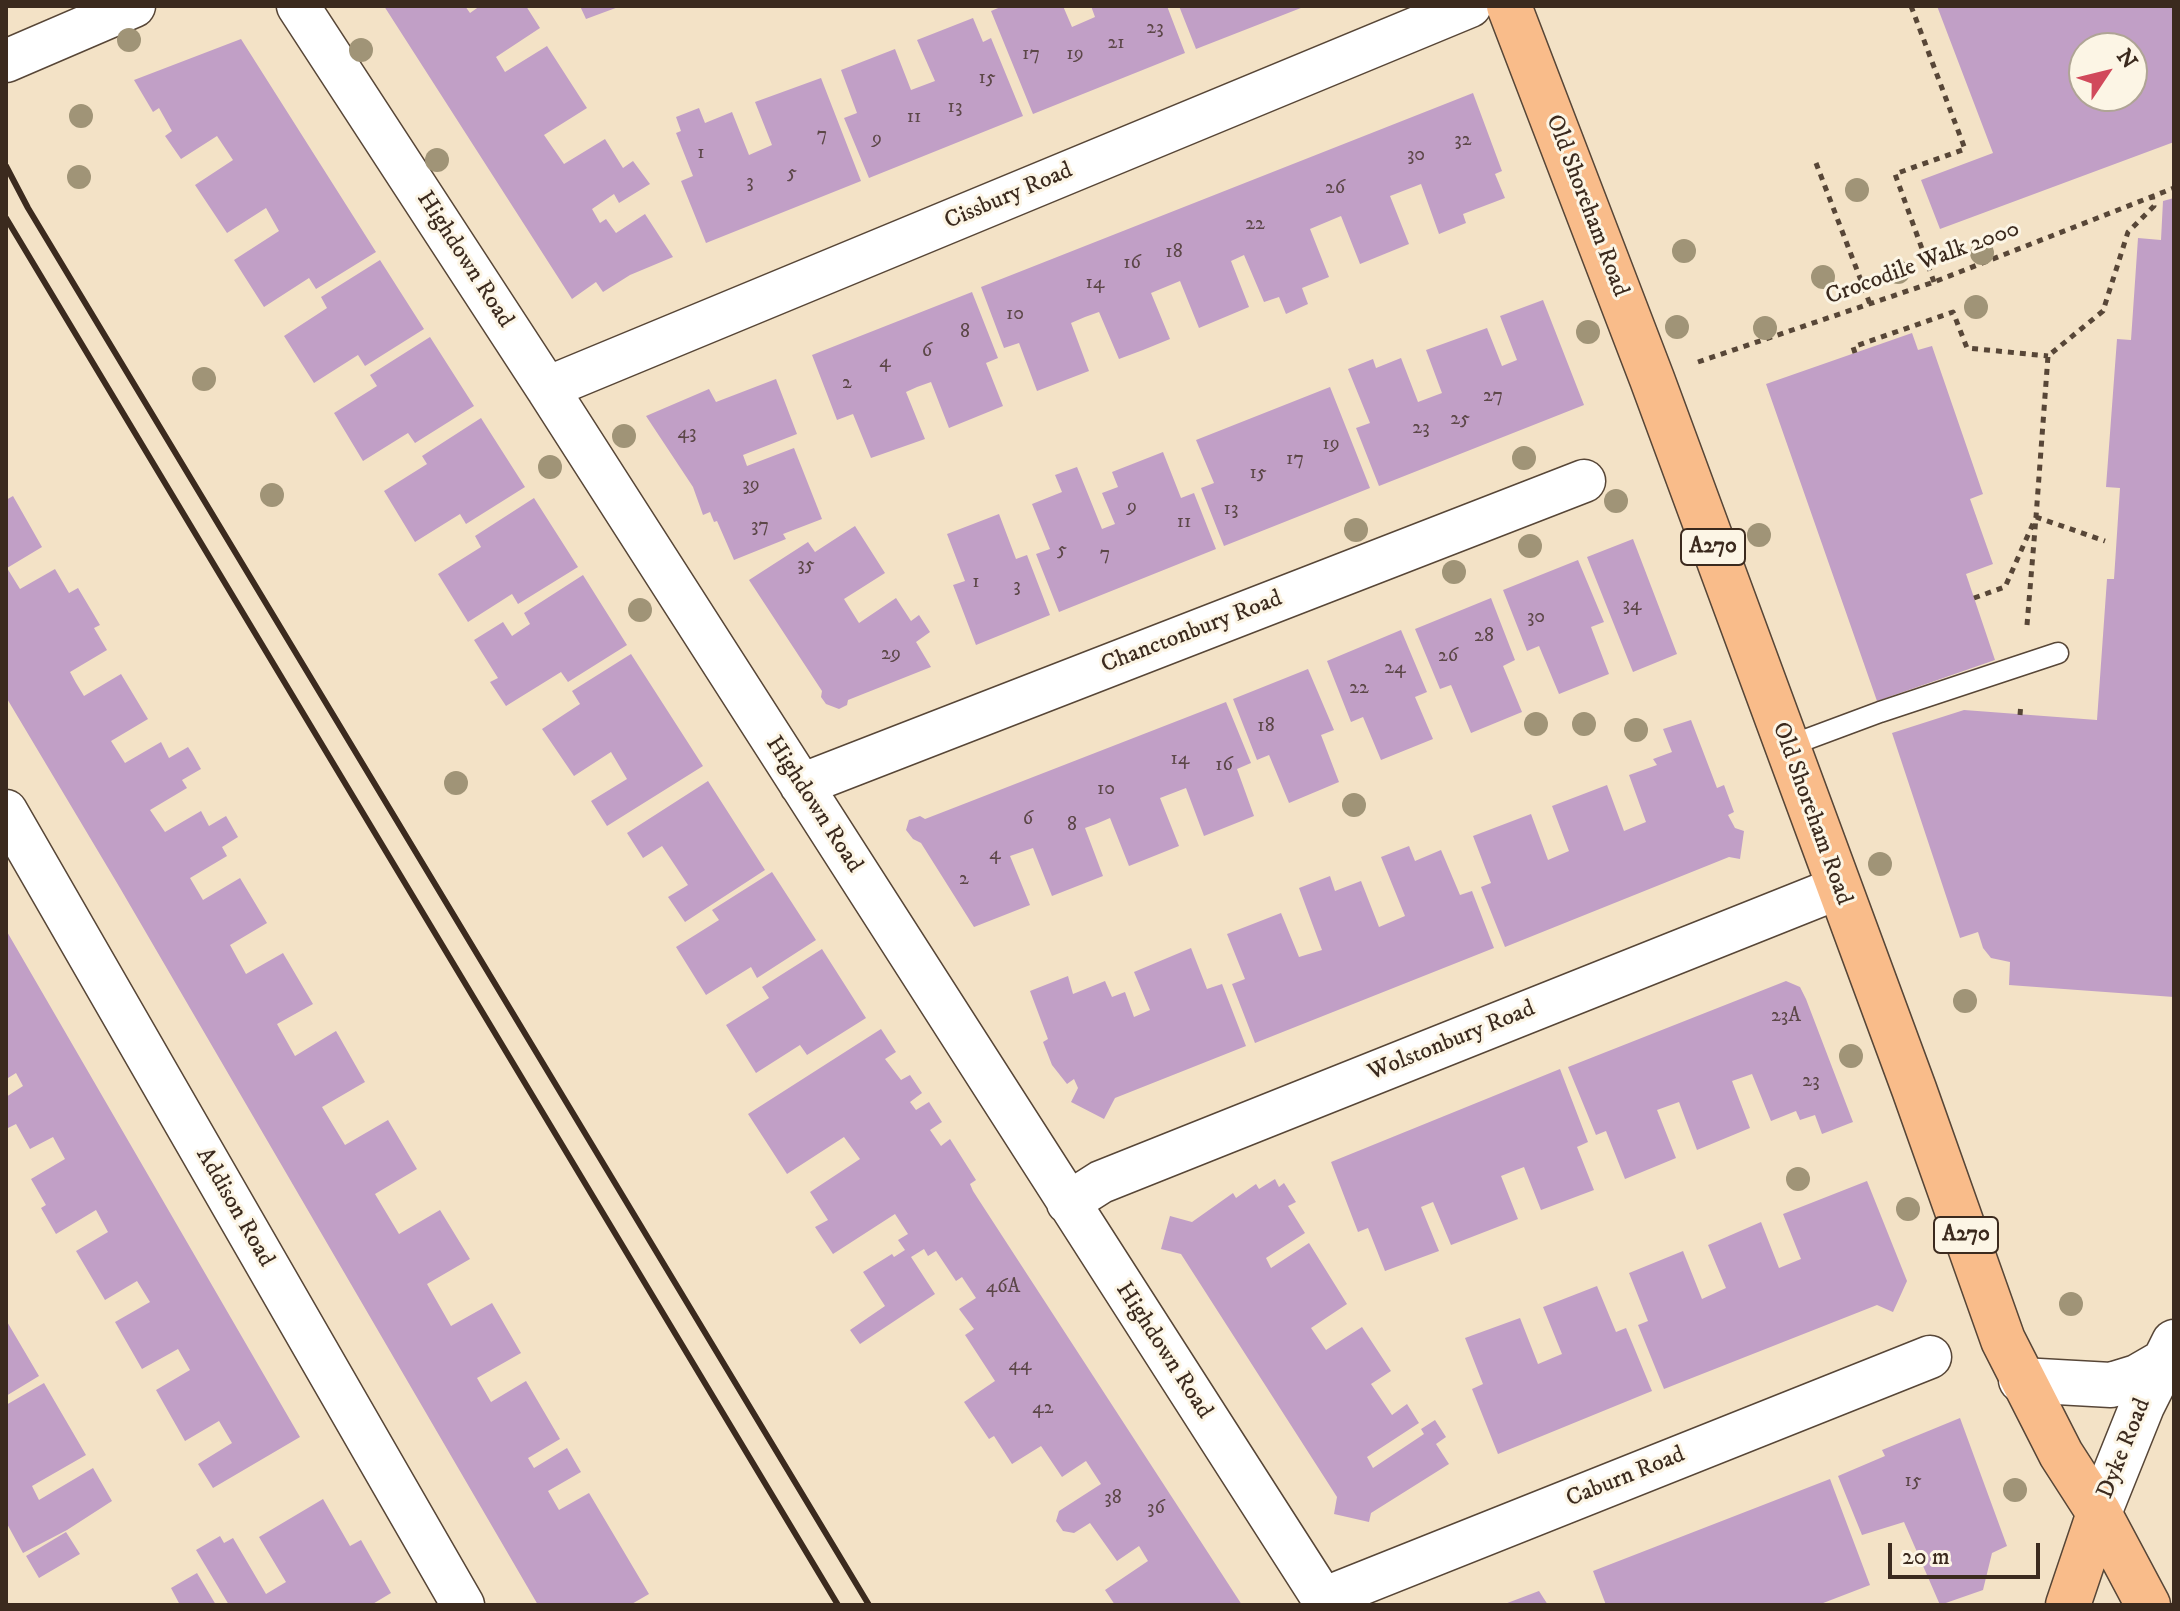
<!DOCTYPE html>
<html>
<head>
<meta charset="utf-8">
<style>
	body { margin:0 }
	#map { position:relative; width:2180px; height:1611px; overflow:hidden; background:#f3e2c6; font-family:"IM FELL DW Pica",serif }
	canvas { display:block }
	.frame { position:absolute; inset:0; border:8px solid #3b2a1e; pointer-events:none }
	.north { position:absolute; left:2068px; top:32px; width:80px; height:80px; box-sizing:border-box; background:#fcf5e5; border:2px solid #afa495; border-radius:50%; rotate:55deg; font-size:22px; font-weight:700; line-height:32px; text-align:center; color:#3b2a1e }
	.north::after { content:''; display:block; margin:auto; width:28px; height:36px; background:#d1495b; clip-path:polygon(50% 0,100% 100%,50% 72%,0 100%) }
	.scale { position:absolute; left:1888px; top:1543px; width:152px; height:36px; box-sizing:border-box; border:4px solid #3b2a1e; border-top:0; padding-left:10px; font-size:24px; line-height:28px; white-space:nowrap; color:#3b2a1e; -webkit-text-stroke:6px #fcf5e5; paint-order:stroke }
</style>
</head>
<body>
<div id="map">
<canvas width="2180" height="1611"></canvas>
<div class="frame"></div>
<div class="north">N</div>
<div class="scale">20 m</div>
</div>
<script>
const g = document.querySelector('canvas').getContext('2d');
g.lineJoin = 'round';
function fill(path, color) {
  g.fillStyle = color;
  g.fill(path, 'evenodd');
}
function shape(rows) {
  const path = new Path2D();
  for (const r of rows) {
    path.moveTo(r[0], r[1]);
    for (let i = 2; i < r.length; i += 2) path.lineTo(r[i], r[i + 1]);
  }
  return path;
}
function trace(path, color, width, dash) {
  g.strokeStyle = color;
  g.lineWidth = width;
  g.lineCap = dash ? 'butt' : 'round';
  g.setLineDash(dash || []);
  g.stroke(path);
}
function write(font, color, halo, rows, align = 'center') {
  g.font = font + ' "IM FELL DW Pica",serif';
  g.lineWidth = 6;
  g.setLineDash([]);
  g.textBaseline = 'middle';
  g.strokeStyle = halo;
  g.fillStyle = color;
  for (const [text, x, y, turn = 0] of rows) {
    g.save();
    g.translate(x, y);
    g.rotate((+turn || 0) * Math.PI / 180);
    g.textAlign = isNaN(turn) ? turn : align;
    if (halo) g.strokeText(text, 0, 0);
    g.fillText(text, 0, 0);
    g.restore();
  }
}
fill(shape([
	[384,6,465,6,470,13,480,6,526,6,540,28,496,57,505,72,547,46,587,108,544,135,564,164,605,139,623,168,633,161,650,184,619,203,614,194,592,209,600,223,606,219,616,233,645,214,673,257,630,275,603,292,596,282,572,299],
	[580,6,621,6,586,19],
	[1003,6,1063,6,1072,27,1095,17,1091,6,1167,6,1185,53,1033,114,991,11],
	[1179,6,1306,6,1196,49],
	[1937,6,2174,6,2174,142,1940,229,1921,180,1993,153],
	[2084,48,2132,48,2132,96,2084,96],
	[973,18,983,42,991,38,1023,116,869,178,844,118,857,113,841,70,895,49,911,90,935,81,917,40],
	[241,39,376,252,316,289,309,278,264,307,234,260,279,231,266,208,227,233,195,185,233,160,217,136,181,159,165,136,172,131,159,108,153,112,134,80],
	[821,78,861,181,706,243,681,181,693,176,676,133,681,131,676,117,699,108,705,123,732,112,749,155,772,145,755,102],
	[1473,93,1502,171,1495,174,1505,198,1463,214,1466,223,1439,234,1421,184,1390,196,1409,244,1360,264,1341,216,1310,229,1329,277,1302,288,1308,304,1286,314,1279,297,1264,302,1244,255,1231,261,1249,307,1199,328,1180,281,1151,293,1170,339,1143,350,1119,359,1099,312,1085,317,1071,323,1089,371,1037,391,1019,343,1004,348,981,287],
	[2174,198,2174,997,2009,985,2010,962,1991,958,1983,948,1978,932,1960,938,1892,733,1964,710,2097,720,2107,579,2114,579,2120,488,2106,487,2117,339,2131,340,2138,238,2161,240,2163,201],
	[380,260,424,329,365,366,358,355,314,383,284,336,327,308,321,297],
	[972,292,998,358,986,363,1003,406,949,428,931,382,917,387,906,392,925,439,871,458,853,414,837,420,812,355],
	[1543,300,1584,405,1379,486,1356,428,1370,423,1348,369,1373,359,1376,368,1401,358,1418,402,1442,393,1426,350,1487,328,1502,366,1517,360,1500,316],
	[1912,333,1918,350,1932,346,1983,494,1970,499,1993,564,1966,574,1995,660,1877,701,1766,384],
	[430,337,474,406,415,443,408,433,363,461,334,413,377,386,370,375],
	[776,379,797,434,743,455,747,466,794,448,822,519,783,534,786,539,734,560,717,521,714,522,710,512,703,515,693,487,646,416,709,389,716,402],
	[1330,387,1370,488,1224,546,1201,488,1214,483,1196,440],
	[481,418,525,487,466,524,460,514,415,542,384,491,427,464,422,456],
	[1163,452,1181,498,1194,493,1216,549,1059,612,1036,554,1050,549,1032,504,1062,492,1055,475,1077,467,1102,529,1115,524,1102,493,1118,487,1112,472],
	[13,496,42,547,7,568,20,589,55,569,69,593,78,588,100,625,94,628,107,650,70,672,76,683,84,696,121,674,148,719,111,741,125,763,161,742,169,758,188,747,192,753,201,769,182,780,187,788,150,810,165,832,201,811,209,826,226,816,238,837,222,847,227,856,190,878,203,900,240,878,267,923,230,945,246,974,283,953,313,1004,277,1024,295,1056,336,1031,365,1082,322,1107,345,1145,388,1120,417,1169,375,1194,399,1234,440,1210,470,1259,427,1284,451,1326,492,1303,521,1353,477,1378,491,1402,526,1381,560,1439,528,1458,534,1468,567,1448,581,1472,548,1491,559,1510,589,1493,649,1594,630,1605,538,1605,120,888,6,697,6,500],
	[534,498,578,567,518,604,512,594,468,622,438,574,481,547,475,536],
	[999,514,1016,559,1027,555,1050,615,976,645,953,585,965,581,947,534],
	[855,526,885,573,844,599,859,623,896,598,911,621,919,615,930,632,916,642,931,667,848,700,847,705,839,709,826,704,821,697,822,691,749,580,808,542,815,552],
	[1633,539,1677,654,1633,672,1587,557],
	[1578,560,1604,622,1591,627,1609,674,1559,694,1539,646,1527,651,1503,590],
	[583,575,627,645,568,682,561,672,506,706,490,682,498,678,474,640,503,622,512,636,530,624,524,613],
	[1491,598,1515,660,1503,666,1522,712,1471,733,1451,685,1440,689,1415,629],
	[1401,630,1427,692,1415,697,1433,739,1381,760,1363,717,1351,722,1327,661],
	[631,654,703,766,607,826,591,801,627,779,611,752,574,776,542,729,580,704,572,691],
	[1308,669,1334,730,1321,735,1339,782,1289,803,1269,755,1257,760,1233,699],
	[1226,702,1251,763,1237,769,1254,816,1204,836,1186,788,1160,798,1179,846,1129,866,1110,818,1096,824,1085,828,1103,876,1052,896,1033,848,1010,856,1030,905,974,927,921,843,913,839,906,830,909,820,920,816,925,819,956,807],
	[1691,720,1717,788,1724,785,1734,812,1728,815,1735,828,1744,831,1740,859,1729,857,1505,947,1481,887,1491,883,1473,836,1531,814,1548,860,1569,851,1552,806,1607,785,1624,831,1646,822,1629,775,1657,765,1653,759,1672,752,1663,729],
	[708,781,765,870,685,922,668,897,688,885,662,846,643,858,627,833],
	[1409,846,1415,861,1441,850,1460,895,1472,891,1494,948,1255,1043,1232,984,1245,979,1227,934,1281,913,1299,957,1322,950,1299,888,1330,876,1335,891,1361,881,1379,927,1405,916,1381,857],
	[772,872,816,940,757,978,751,967,706,995,676,947,719,920,712,910],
	[6,930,300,1437,213,1488,198,1464,232,1443,219,1421,185,1441,156,1390,190,1370,178,1349,142,1369,115,1322,150,1302,137,1281,105,1300,76,1251,108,1232,96,1210,56,1234,41,1208,46,1205,31,1179,65,1159,53,1137,30,1149,16,1124,6,1129,6,1097,23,1086,16,1073,8,1078,6,1074],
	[1191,948,1207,989,1222,984,1246,1046,1115,1098,1104,1119,1071,1102,1078,1088,1074,1079,1067,1084,1052,1065,1043,1042,1048,1039,1030,991,1068,976,1073,994,1105,981,1112,997,1125,992,1134,1017,1150,1010,1134,972],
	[822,949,866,1018,807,1055,800,1045,756,1073,726,1025,769,998,762,987],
	[1786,981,1800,987,1806,999,1853,1122,1822,1134,1815,1115,1800,1120,1796,1111,1771,1121,1752,1074,1732,1081,1750,1128,1697,1150,1679,1102,1657,1110,1676,1158,1625,1179,1606,1131,1596,1135,1568,1067],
	[881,1029,896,1052,885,1059,901,1080,910,1075,922,1093,910,1102,916,1110,929,1102,942,1122,930,1130,941,1146,950,1139,976,1180,970,1184,973,1191,1242,1605,1115,1605,1105,1590,1148,1561,1139,1546,1117,1561,1090,1523,1074,1533,1063,1531,1056,1521,1059,1511,1101,1484,1086,1461,1062,1477,1041,1446,1012,1464,994,1436,989,1439,964,1402,995,1381,965,1335,974,1329,959,1309,976,1298,962,1277,956,1281,936,1251,928,1256,924,1249,911,1257,935,1294,860,1344,850,1330,885,1306,863,1272,892,1254,894,1257,905,1250,898,1240,908,1234,895,1214,833,1254,815,1227,828,1220,810,1192,860,1159,844,1137,787,1174,748,1114],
	[1560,1069,1588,1142,1577,1147,1594,1190,1541,1210,1524,1167,1511,1172,1501,1176,1518,1219,1451,1245,1433,1202,1421,1207,1439,1251,1385,1271,1368,1228,1358,1232,1331,1162],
	[1275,1179,1279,1187,1284,1183,1296,1202,1288,1206,1305,1233,1266,1258,1271,1268,1309,1243,1347,1304,1311,1328,1326,1350,1362,1327,1391,1371,1371,1384,1392,1415,1407,1404,1419,1423,1367,1457,1373,1468,1424,1434,1421,1429,1435,1420,1446,1437,1436,1444,1449,1464,1371,1513,1369,1522,1334,1514,1337,1497,1181,1254,1161,1249,1170,1216,1192,1222,1233,1193,1236,1198,1256,1184,1259,1189],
	[1867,1181,1907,1281,1893,1312,1877,1305,1664,1389,1638,1325,1648,1321,1629,1273,1683,1251,1702,1299,1726,1288,1708,1245,1761,1222,1779,1268,1801,1259,1783,1214],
	[1597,1286,1616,1332,1626,1328,1652,1391,1498,1454,1472,1389,1483,1384,1465,1338,1520,1318,1538,1364,1562,1354,1543,1307],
	[6,1320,39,1376,6,1396],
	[44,1383,86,1455,32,1486,39,1500,93,1468,112,1501,67,1530,23,1553,6,1522,6,1405],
	[1960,1418,2007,1546,1992,1553,1983,1590,1940,1605,1904,1522,1862,1535,1838,1476,1885,1456,1882,1450],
	[1830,1479,1870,1585,1818,1605,1606,1605,1593,1571],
	[323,1499,350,1546,361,1540,391,1593,371,1605,229,1605,196,1550,220,1536,224,1543,233,1538,266,1594,286,1582,259,1537],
	[66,1532,80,1554,39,1578,26,1556],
	[197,1573,216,1605,180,1605,171,1588],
	[1539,1591,1548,1605,1502,1605]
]), '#c19fc6');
const service = shape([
	[1786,747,1880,712,2058,653]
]);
const minor = shape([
	[298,6,547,388,1327,1605],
	[6,61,134,6],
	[547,388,1470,6],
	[801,785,1584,481],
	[6,811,463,1605],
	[1068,1203,1101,1182,1838,888],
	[1323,1599,1930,1357]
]);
const tertiary = shape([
	[2021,1380,2111,1385,2137,1377,2163,1362],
	[2099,1513,2142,1406,2174,1342]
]);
const primary = shape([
	[1509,6,1652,379,1914,1089,2003,1340,2061,1454,2099,1513,2148,1605],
	[2068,1605,2099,1513]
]);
trace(service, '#574637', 23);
trace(minor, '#574637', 45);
trace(tertiary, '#574637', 47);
trace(primary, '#574637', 47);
trace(shape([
	[1911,6,1965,149,1895,174,1934,282],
	[1816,163,1870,304],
	[1855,353,1853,347,1953,312,1967,348,2048,356],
	[1698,362,1934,282,2174,188],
	[1974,598,2005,587,2036,517,2048,356,2103,311,2128,232,2154,206,2152,195],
	[2027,625,2036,517,2105,541],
	[2020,715,2021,703]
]), '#574637', 5, [6, 6]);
trace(service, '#fff', 20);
trace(minor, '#fff', 42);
trace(tertiary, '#fff', 44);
trace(primary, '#f9bc8a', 44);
trace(shape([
	[6,166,28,208,869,1605],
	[6,218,838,1605]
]), '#3b2a1e', 6);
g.fillStyle = '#a09477';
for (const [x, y] of [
	[129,40],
	[361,50],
	[81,116],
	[437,160],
	[79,177],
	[1857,190],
	[1684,251],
	[1982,253],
	[1898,272],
	[1823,277],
	[1976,307],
	[1677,327],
	[1765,328],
	[1588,332],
	[204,379],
	[624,436],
	[1524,458],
	[550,467],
	[272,495],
	[1616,501],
	[1356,530],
	[1759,535],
	[1530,546],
	[1454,572],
	[640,610],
	[1536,724],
	[1584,724],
	[1636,730],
	[456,783],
	[1354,805],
	[1880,864],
	[1965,1001],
	[1851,1056],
	[1798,1179],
	[1908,1209],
	[2071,1304],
	[2015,1490]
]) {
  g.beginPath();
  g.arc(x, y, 12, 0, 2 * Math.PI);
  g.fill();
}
write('20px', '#5c4748', null, [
	["23",1155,29],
	["21",1116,44],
	["17",1031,55],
	["19",1075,55],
	["15",987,79],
	["13",955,108],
	["11",914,118],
	["7",822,136],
	["9",877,140],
	["32",1463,141],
	["1",701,154],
	["30",1416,156],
	["5",792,174],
	["3",750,183],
	["26",1335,189],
	["22",1255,225],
	["18",1174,253],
	["16",1132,264],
	["14",1095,284],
	["10",1015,315],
	["8",965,333],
	["6",927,352],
	["4",885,363],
	["2",847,384],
	["27",1493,397],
	["25",1460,420],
	["23",1421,429],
	["43",687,434],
	["19",1331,445],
	["17",1295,460],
	["15",1258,474],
	["39",751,486],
	["9",1132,508],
	["13",1231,510],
	["11",1184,523],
	["37",760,527],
	["5",1062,551],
	["7",1105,555],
	["35",806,566],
	["1",976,583],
	["3",1017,587],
	["34",1632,606],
	["30",1536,618],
	["28",1484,637],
	["29",891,655],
	["26",1448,657],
	["24",1395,669],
	["22",1359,689],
	["18",1266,727],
	["14",1180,760],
	["16",1224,766],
	["10",1106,790],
	["6",1028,820],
	["8",1072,826],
	["4",995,855],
	["2",964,880],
	["23A",1786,1017],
	["23",1811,1082],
	["46A",1003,1288],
	["44",1020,1366],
	["42",1043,1409],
	["15",1913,1482],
	["38",1113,1499],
	["36",1156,1509]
]);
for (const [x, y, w] of [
	[1713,547,64],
	[1966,1235,64]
]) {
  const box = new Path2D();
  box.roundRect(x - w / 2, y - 18, w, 36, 6);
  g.fillStyle = '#fcf5e5';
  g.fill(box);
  trace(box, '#3b2a1e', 2);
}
write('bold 22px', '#3b2a1e', null, [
	["A270",1713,547],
	["A270",1966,1235]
]);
write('24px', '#3b2a1e', '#fcf5e5', [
	["Cissbury Road",1009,197,-23],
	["Old Shoreham Road",1586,206,69],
	["Highdown Road",464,260,57],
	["Crocodile Walk 2000",1923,264,-20],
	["Chanctonbury Road",1192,633,-21],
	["Highdown Road",813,805,57],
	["Old Shoreham Road",1811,814,70],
	["Wolstonbury Road",1452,1042,-22],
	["Addison Road",234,1208,60],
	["Highdown Road",1163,1351,57],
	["Dyke Road",2125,1449,-68],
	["Caburn Road",1626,1478,-22]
]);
</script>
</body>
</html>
